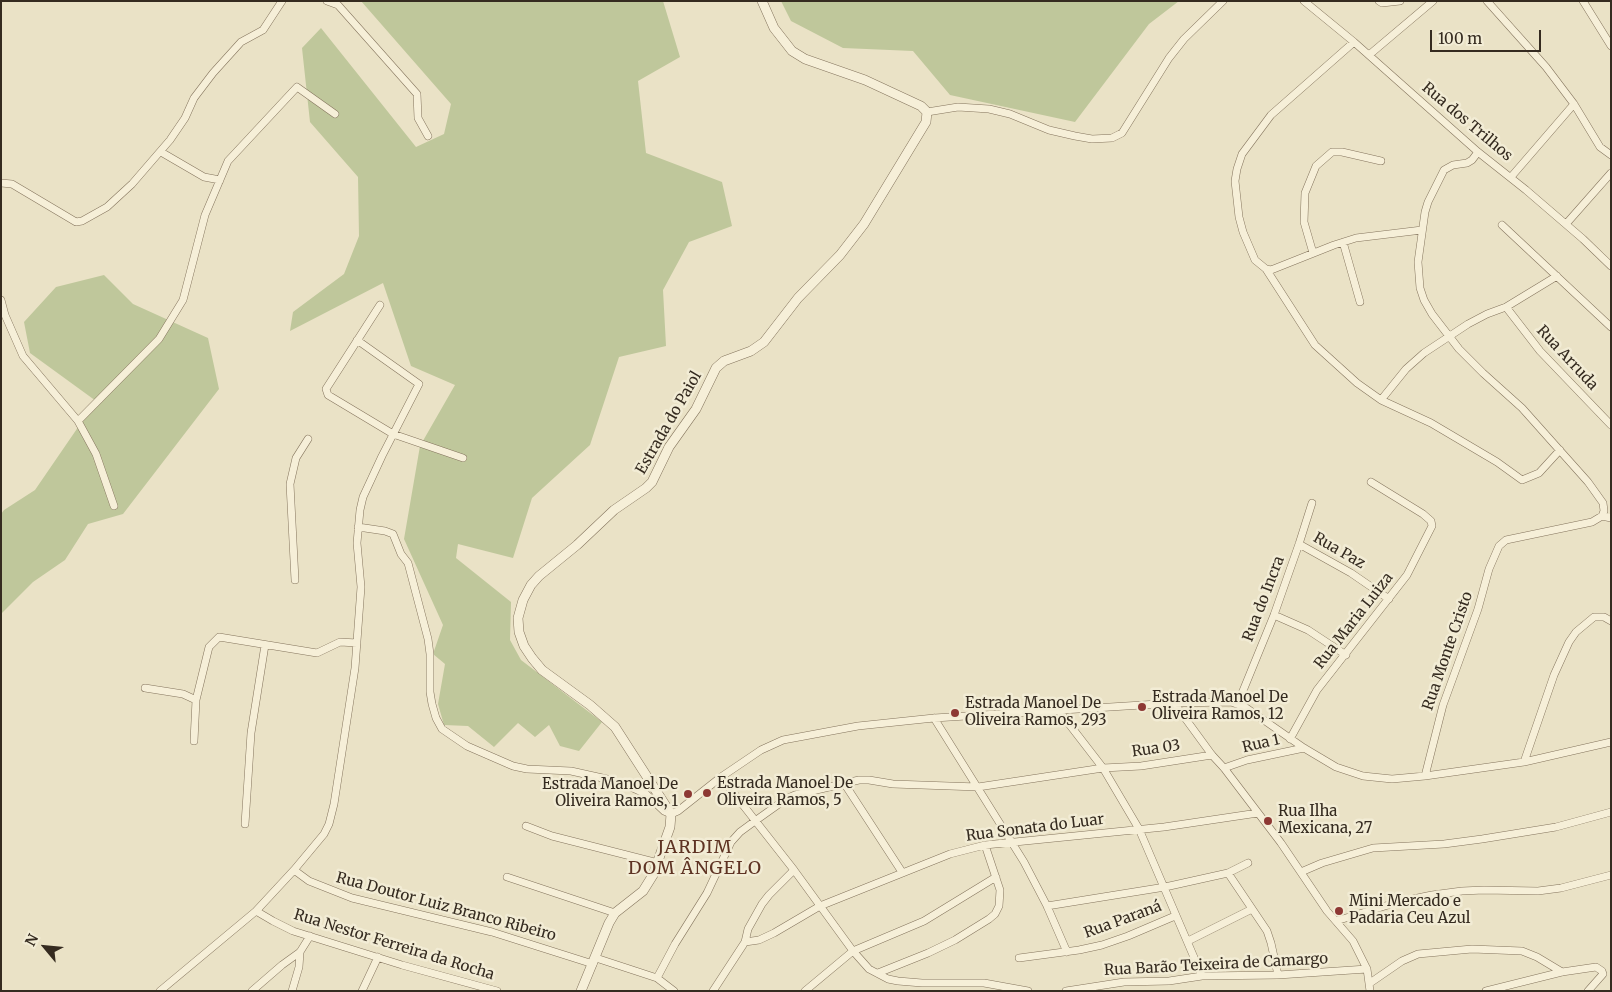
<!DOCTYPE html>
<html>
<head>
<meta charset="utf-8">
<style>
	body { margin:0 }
	#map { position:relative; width:1612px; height:992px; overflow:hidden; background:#eae2c6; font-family:Merriweather,serif }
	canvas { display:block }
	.frame { position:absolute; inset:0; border:2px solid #352b20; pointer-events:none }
	.north { position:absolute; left:20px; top:922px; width:50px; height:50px; -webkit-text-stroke:4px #f2ecd5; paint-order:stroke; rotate:298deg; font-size:14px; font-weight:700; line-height:20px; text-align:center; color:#352b20 }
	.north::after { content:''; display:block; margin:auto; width:18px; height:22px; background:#352b20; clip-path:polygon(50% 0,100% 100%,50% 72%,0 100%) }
	.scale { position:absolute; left:1430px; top:30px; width:111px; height:22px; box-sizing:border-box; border:2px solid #352b20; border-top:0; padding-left:6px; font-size:15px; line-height:18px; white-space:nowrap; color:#352b20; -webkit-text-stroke:4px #f2ecd5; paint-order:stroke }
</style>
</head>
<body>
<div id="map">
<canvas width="1612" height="992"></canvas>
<div class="frame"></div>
<div class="north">N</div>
<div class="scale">100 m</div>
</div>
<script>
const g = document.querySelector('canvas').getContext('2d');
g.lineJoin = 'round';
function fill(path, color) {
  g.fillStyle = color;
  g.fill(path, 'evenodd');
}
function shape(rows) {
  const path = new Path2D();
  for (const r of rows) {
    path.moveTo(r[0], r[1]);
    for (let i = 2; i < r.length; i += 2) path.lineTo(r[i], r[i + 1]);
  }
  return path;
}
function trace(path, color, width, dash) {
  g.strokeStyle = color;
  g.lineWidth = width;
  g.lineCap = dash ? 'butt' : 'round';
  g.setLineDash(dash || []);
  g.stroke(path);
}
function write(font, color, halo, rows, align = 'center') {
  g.font = font + ' Merriweather,serif';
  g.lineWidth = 5;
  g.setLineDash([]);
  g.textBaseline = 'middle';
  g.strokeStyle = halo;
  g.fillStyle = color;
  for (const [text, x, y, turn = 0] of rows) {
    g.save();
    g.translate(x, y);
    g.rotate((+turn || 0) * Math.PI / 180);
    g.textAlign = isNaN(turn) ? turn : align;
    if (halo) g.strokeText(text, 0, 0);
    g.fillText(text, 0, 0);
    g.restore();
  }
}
fill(shape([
	[361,1,663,1,680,57,638,81,646,153,722,182,732,226,689,242,663,290,666,346,619,357,590,445,532,498,513,558,458,544,456,558,511,602,510,640,521,660,602,722,579,751,560,746,549,725,535,737,518,723,494,747,468,726,444,725,438,704,445,664,433,654,443,625,404,539,420,446,455,385,411,366,383,283,290,331,293,312,344,274,359,236,358,177,310,122,302,48,321,28,416,147,444,134,451,104],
	[781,1,1179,1,1149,24,1075,122,950,95,913,51,843,48,791,21],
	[104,275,133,304,208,338,219,389,123,514,88,524,65,560,33,582,1,614,1,514,4,510,35,490,96,401,30,353,24,322,56,287]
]), '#bfc79b');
const minor = shape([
	[327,1,338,5,417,94,418,118,428,136],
	[1304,1,1354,42,1478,152,1526,190,1583,239,1611,266],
	[1379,1,1382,3,1400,1],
	[1487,1,1546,67,1574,104,1600,147,1611,155],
	[1583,1,1611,46],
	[1354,42,1271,115,1242,154,1237,169,1235,181,1239,217,1243,232,1255,260,1266,269,1271,270,1334,245,1356,238,1422,230],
	[1369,55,1433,1],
	[927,112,958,107,989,109,1010,114,1049,130,1075,136,1092,139,1112,138,1122,133,1169,58,1184,39,1223,1],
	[161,152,204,177,220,180],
	[1478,152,1472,160,1467,163,1453,165,1444,170,1428,202,1425,212,1418,262,1420,288,1424,300,1432,314,1459,349,1483,373,1522,408,1588,482,1603,503,1604,511,1602,516],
	[1511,177,1574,104],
	[1,183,12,184,76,222,82,221,107,207,132,184,170,140,185,118,194,98,213,73,241,42,263,30,282,1],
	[1566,224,1611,173],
	[1502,225,1611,327],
	[1343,242,1360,302],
	[1313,253,1304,222,1305,193,1316,166,1332,152,1342,152,1381,161],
	[1266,269,1315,345,1357,383,1381,400,1431,423,1497,462,1522,480,1539,473,1560,450],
	[1,300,5,315,23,356,78,421,96,454,114,506],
	[380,305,326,389,328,395,393,434,463,458],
	[1506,307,1540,351,1611,425],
	[1381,400,1406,369,1424,353,1468,324,1487,314,1506,307,1557,276],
	[78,421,159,339,183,300,205,215,228,161,297,87,335,114],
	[358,527,385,531,393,534,401,554,408,563,428,639,430,654,430,692,432,704,436,718,442,729,467,746,513,766,527,769,571,771,607,779,633,788,646,794,664,811,671,814,678,811,721,777,761,750,783,740,858,726,934,718,1174,703,1231,702,1245,707,1304,748,1336,767,1363,776,1392,779,1425,776,1524,762,1611,742],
	[1299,544,1351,573,1389,599],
	[295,580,290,484,296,458,308,439],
	[1274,615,1308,630,1346,655],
	[145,688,183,694,196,700,194,741],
	[196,700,209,647,219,637,317,653,340,642,357,643],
	[1174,703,1212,755,1224,768,1281,843,1327,911,1353,941,1367,969,1370,991],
	[1238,703,1274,615,1299,544,1312,503],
	[1059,711,1103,768,1139,829,1202,976],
	[934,718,1024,862,1047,906,1067,952],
	[1290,739,1317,690,1407,575,1432,526,1431,521,1423,514,1371,482],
	[1524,762,1554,675,1569,642,1576,632,1594,617,1604,617,1611,621],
	[1224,768,1247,760,1304,748],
	[1425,776,1443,705,1478,609,1489,569,1499,546,1506,540,1592,522,1602,516,1611,518],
	[721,777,794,870,853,951,869,969,888,979,898,981,922,983,984,983,1028,991],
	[844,783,902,872],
	[245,824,251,733,265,645],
	[526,826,552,836,658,863],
	[294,870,309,881,352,898,492,932,593,964],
	[1301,872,1322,863,1373,848,1444,844,1482,839,1556,827,1611,812],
	[1228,873,1267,931,1271,943,1278,975],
	[507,877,615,913],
	[1047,906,1165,887,1228,873,1248,863],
	[256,911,273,921,293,931,402,965,497,991],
	[1336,921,1398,902,1432,895,1462,891,1484,890,1538,891,1561,888,1611,875],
	[1188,941,1252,909],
	[745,942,759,940,774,933,820,906,950,854,985,845,1164,827,1258,813],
	[596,958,657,978,674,991],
	[1019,958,1079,950,1102,945,1128,936,1175,916],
	[878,973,928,953,955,940,989,919,995,914,999,906,1000,890,985,845],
	[657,978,675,944,707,893,731,842,740,832,755,821,786,799,795,795,859,780,869,780,893,784,978,787,1103,768,1141,766,1212,755],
	[1370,983,1402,961,1418,954,1472,949,1522,951,1537,957,1562,972],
	[160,991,256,911,294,870,324,834,329,824,334,804,355,668,361,587,357,543,360,510,363,497,382,456,419,384,357,340],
	[252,991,282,965,300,952,310,936],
	[292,991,299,967,300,952],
	[362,991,378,957],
	[713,991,745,942,748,929,762,904,769,895,794,870],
	[805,991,853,951,924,921,996,877],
	[1066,991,1124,982,1169,981,1202,976,1278,975,1367,969],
	[1486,991,1562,972,1596,967,1602,971,1603,974,1588,991]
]);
const tertiary = shape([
	[581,991,609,923,615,913,643,891,653,875,670,827,671,814,615,727,590,705,542,670,532,658,524,646,519,632,518,618,523,600,531,585,539,576,577,545,614,510,646,488,652,482,669,447,696,409,716,368,724,361,751,351,764,342,798,298,840,255,864,224,926,122,927,112,921,106,865,80,805,59,792,51,774,28,762,1]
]);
trace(minor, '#84745d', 8);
trace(tertiary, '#84745d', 10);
trace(minor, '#f6efd8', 7);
trace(tertiary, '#f6efd8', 9);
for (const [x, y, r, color] of [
	[1142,707,5,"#8d3833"],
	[955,713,5,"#8d3833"],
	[707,793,5,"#8d3833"],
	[688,794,5,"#8d3833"],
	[1268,821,5,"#8d3833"],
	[1339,911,5,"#8d3833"]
]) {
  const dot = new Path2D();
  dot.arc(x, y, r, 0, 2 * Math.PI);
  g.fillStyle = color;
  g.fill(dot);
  trace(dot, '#f2ecd5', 2);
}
write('15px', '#352b20', '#f2ecd5', [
	["Rua dos Trilhos",1467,122,40],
	["Rua Arruda",1567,358,47],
	["Estrada do Paiol",669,423,-60],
	["Rua Paz",1339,551,30],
	["Rua do Incra",1264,599,-69],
	["Rua Maria Luiza",1354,621,-52],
	["Rua Monte Cristo",1448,651,-71],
	["Rua 1",1261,744,-13],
	["Rua 03",1156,749,-8],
	["Rua Sonata do Luar",1035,828,-7],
	["Rua Doutor Luiz Branco Ribeiro",446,907,15],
	["Rua Paraná",1123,920,-20],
	["Rua Nestor Ferreira da Rocha",394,945,17],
	["Rua Barão Teixeira de Camargo",1216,965,-3]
]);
write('15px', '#352b20', '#f2ecd5', [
	["Estrada Manoel De",1152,698],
	["Oliveira Ramos, 12",1152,715],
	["Estrada Manoel De",965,704],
	["Oliveira Ramos, 293",965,721],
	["Estrada Manoel De",717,784],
	["Oliveira Ramos, 5",717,801],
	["Estrada Manoel De",678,785,"right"],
	["Oliveira Ramos, 1",678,802,"right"],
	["Rua Ilha",1278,812],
	["Mexicana, 27",1278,829],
	["Mini Mercado e",1349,902],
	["Padaria Ceu Azul",1349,919]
], 'left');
g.letterSpacing = '1px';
write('18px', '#5e3323', '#f2ecd5', [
	["JARDIM",695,848],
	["DOM ÂNGELO",695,869]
]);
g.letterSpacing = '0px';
</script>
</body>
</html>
